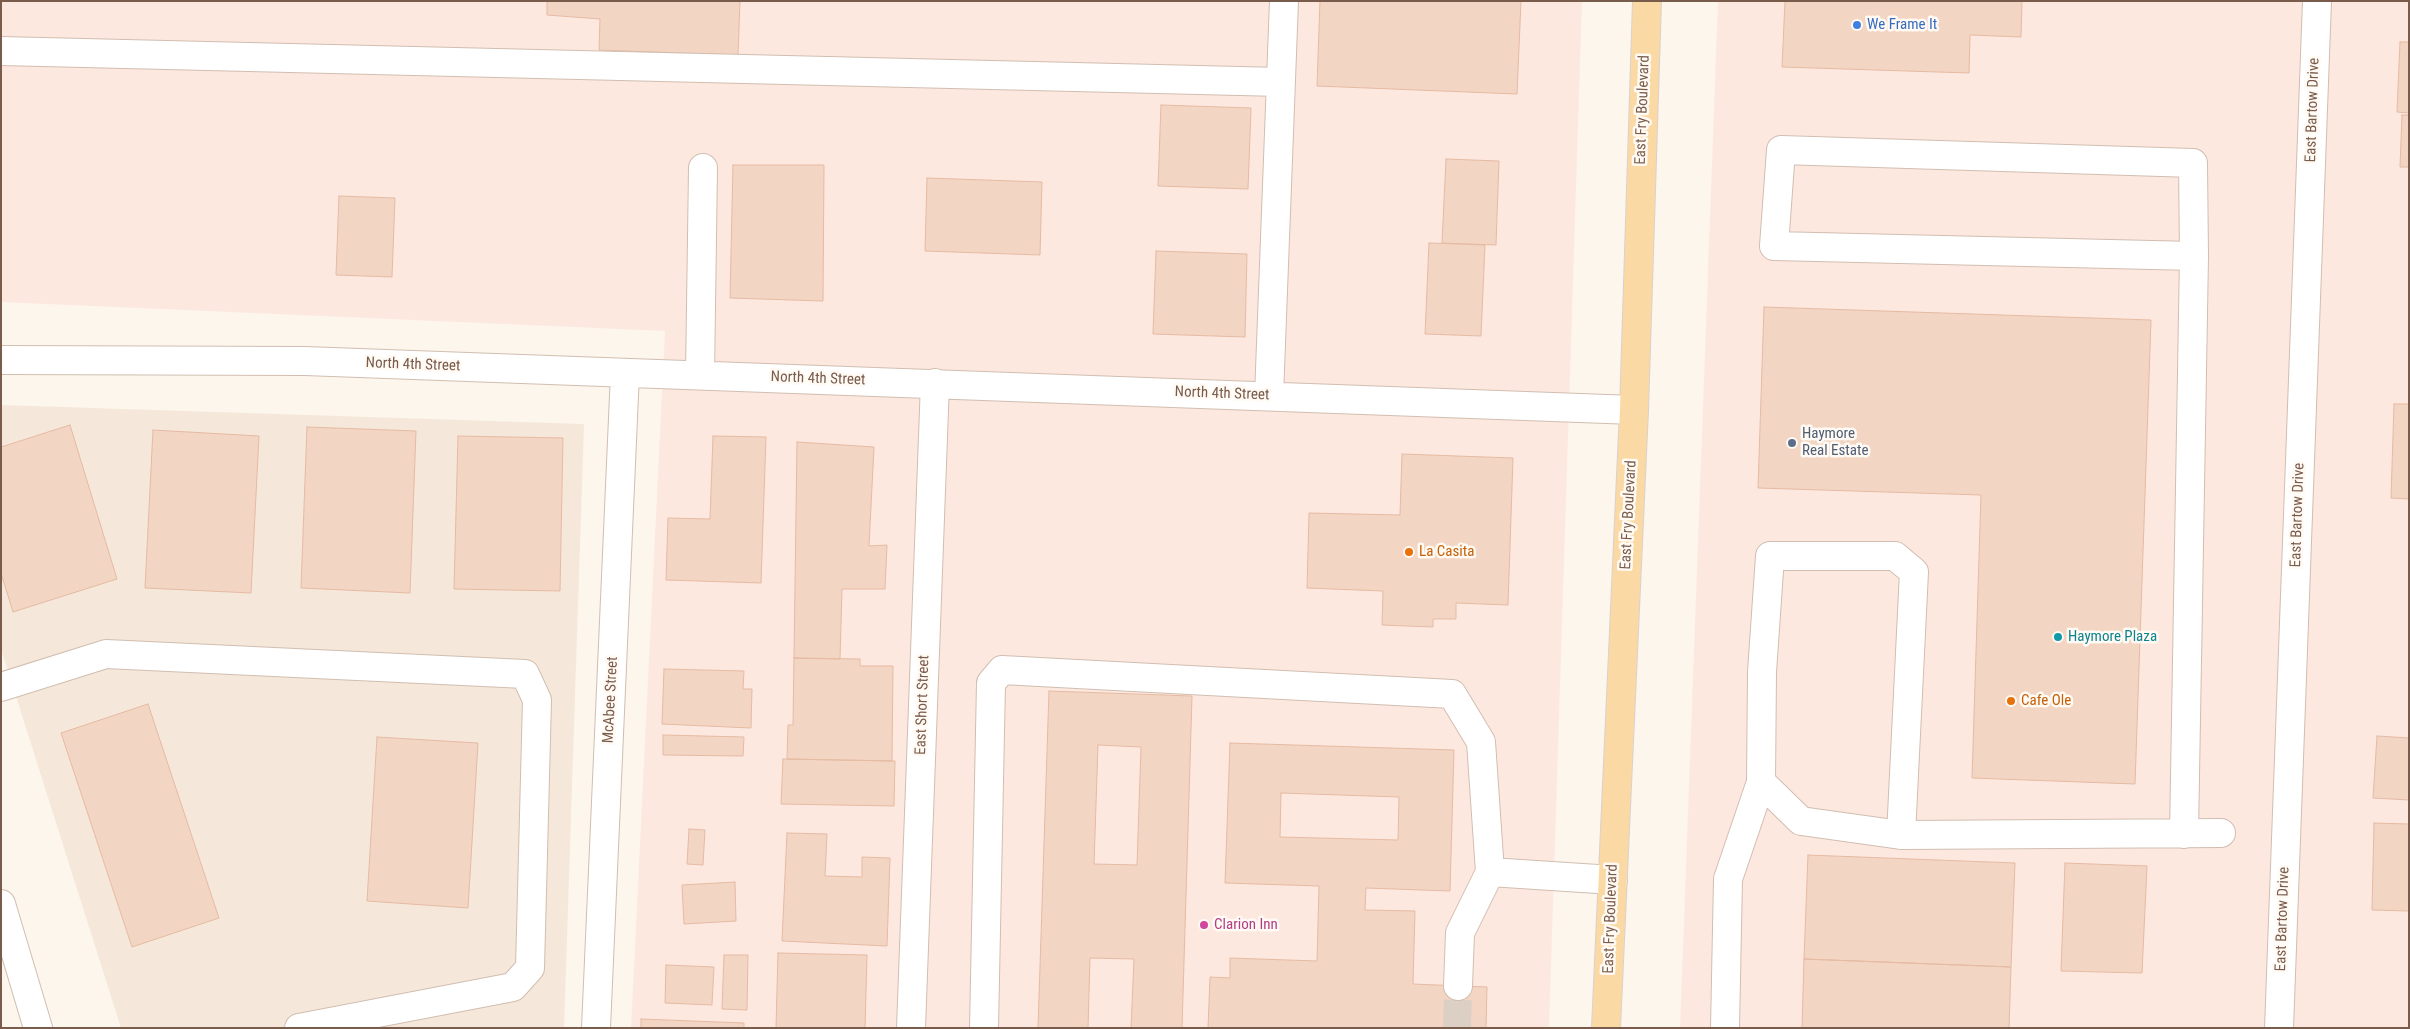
<!DOCTYPE html>
<html>
<head>
<meta charset="utf-8">
<style>
	body { margin:0 }
	#map { position:relative; width:2410px; height:1029px; overflow:hidden; background:#fdf6ec; font-family:"Roboto Condensed",sans-serif }
	canvas { display:block }
	.frame { position:absolute; inset:0; border:2px solid #7a5c4d; pointer-events:none }
</style>
</head>
<body>
<div id="map">
<canvas width="2410" height="1029"></canvas>
<div class="frame"></div>
</div>
<script>
const g = document.querySelector('canvas').getContext('2d');
g.lineJoin = 'round';
function fill(path, color) {
  g.fillStyle = color;
  g.fill(path, 'evenodd');
}
function shape(rows) {
  const path = new Path2D();
  for (const r of rows) {
    path.moveTo(r[0], r[1]);
    for (let i = 2; i < r.length; i += 2) path.lineTo(r[i], r[i + 1]);
  }
  return path;
}
function trace(path, color, width, dash) {
  g.strokeStyle = color;
  g.lineWidth = width;
  g.lineCap = dash ? 'butt' : 'round';
  g.setLineDash(dash || []);
  g.stroke(path);
}
function write(font, color, halo, rows, align = 'center') {
  g.font = font + ' "Roboto Condensed",sans-serif';
  g.lineWidth = 5;
  g.setLineDash([]);
  g.textBaseline = 'middle';
  g.strokeStyle = halo;
  g.fillStyle = color;
  for (const [text, x, y, turn = 0] of rows) {
    g.save();
    g.translate(x, y);
    g.rotate((+turn || 0) * Math.PI / 180);
    g.textAlign = isNaN(turn) ? turn : align;
    if (halo) g.strokeText(text, 0, 0);
    g.fillText(text, 0, 0);
    g.restore();
  }
}
fill(shape([
	[1,405,584,424,564,1028,121,1028,1,649]
]), '#f5e8da');
fill(shape([
	[1,1,1582,1,1549,1028,631,1028,665,331,1,302],
	[1718,1,2409,1,2409,1028,1680,1028]
]), '#fde8e0');
const building = shape([
	[547,1,740,1,738,55,599,50,600,19,547,15,547,1],
	[1320,1,1521,1,1517,94,1317,86,1320,1],
	[1785,1,2022,1,2021,37,1970,35,1969,73,1782,67,1785,1],
	[2400,42,2409,42,2409,113,2397,112,2400,42],
	[1161,105,1251,108,1248,189,1158,186,1161,105],
	[2402,115,2409,115,2409,167,2400,167,2402,115],
	[1446,159,1499,161,1496,245,1442,243,1446,159],
	[733,165,824,165,823,301,730,298,733,165],
	[927,178,1042,182,1040,255,925,251,927,178],
	[339,196,395,198,392,277,336,275,339,196],
	[1429,243,1485,245,1481,336,1425,334,1429,243],
	[1156,251,1247,254,1245,337,1153,334,1156,251],
	[1764,307,2151,320,2135,784,1972,778,1981,495,1758,488,1764,307],
	[2394,404,2409,404,2409,499,2391,498,2394,404],
	[70,425,117,579,13,612,1,573,1,447,70,425],
	[307,427,416,431,410,593,301,588,307,427],
	[153,430,259,436,251,593,145,588,153,430],
	[458,436,563,438,560,591,454,589,458,436],
	[713,436,766,437,761,583,666,580,668,518,710,519,713,436],
	[797,442,874,447,869,546,887,545,885,589,842,589,840,659,794,658,797,442],
	[1402,454,1513,458,1508,605,1456,603,1456,619,1433,619,1433,627,1382,625,1383,591,1307,588,1309,513,1400,515,1402,454],
	[794,658,860,659,860,666,893,666,892,761,787,759,788,725,793,725,794,658],
	[664,669,744,671,743,689,752,689,751,728,662,724,664,669],
	[1049,691,1192,696,1182,1028,1131,1028,1134,959,1090,958,1088,1028,1038,1028,1049,691],
	[1098,745,1141,747,1137,865,1094,864,1098,745],
	[148,704,219,918,132,947,61,733,148,704],
	[663,735,744,737,743,756,663,755,663,735],
	[2377,736,2409,738,2409,800,2373,798,2377,736],
	[377,737,478,743,468,908,367,901,377,737],
	[1230,743,1454,750,1450,891,1366,888,1365,910,1415,911,1413,984,1487,987,1486,1028,1208,1028,1210,977,1230,978,1230,958,1317,961,1319,886,1225,883,1230,743],
	[1281,793,1399,797,1398,840,1280,837,1281,793],
	[783,759,895,761,894,806,781,804,783,759],
	[2374,823,2409,824,2409,911,2372,910,2374,823],
	[689,829,705,830,703,865,687,864,689,829],
	[787,833,827,834,825,876,862,877,862,857,890,858,887,946,782,941,787,833],
	[1808,855,2015,863,2011,967,1804,959,1808,855],
	[2065,863,2147,866,2142,973,2061,971,2065,863],
	[735,882,736,921,684,924,682,885,735,882],
	[778,953,867,955,865,1028,776,1028,778,953],
	[724,955,748,955,747,1010,722,1009,724,955],
	[1804,959,2011,967,2009,1028,1802,1028,1804,959],
	[666,965,714,967,712,1005,665,1003,666,965],
	[641,1019,744,1023,744,1028,641,1028,641,1019]
]);
fill(building, '#f3d5c3');
trace(building, '#e6bba3', 1);
trace(shape([
	[1457,1028,1458,986]
]), '#dcd0c4', 28, [28, 14]);
const minor = shape([
	[1,51,1281,82],
	[1,360,305,361,1634,410],
	[700,375,703,168],
	[1269,396,1284,1],
	[1,687,106,654,525,674,537,700,530,968,513,987,299,1028],
	[1761,782,1801,821,1901,835,2221,833],
	[2184,834,2194,256,2193,163,1781,150,1774,246,2194,256],
	[1,904,38,1028],
	[1458,986,1460,933,1490,872],
	[596,1028,625,373],
	[911,1028,935,383],
	[984,1028,991,683,1002,670,1452,694,1481,742,1490,872,1613,880],
	[1725,1028,1728,879,1761,782,1762,672,1770,556,1895,556,1914,572,1901,835],
	[2279,1028,2317,1]
]);
const major = shape([
	[1606,1028,1634,410,1647,1]
]);
trace(minor, '#d1beb0', 30);
trace(major, '#dad1cd', 30);
trace(minor, '#fff', 28);
trace(major, '#fbd9a5', 28);
for (const [x, y, r, color] of [
	[1857,25,5,"#3f7fe0"],
	[1792,443,5,"#5c6f8a"],
	[1409,552,5,"#e8710a"],
	[2058,637,5,"#0f9aa8"],
	[2011,701,5,"#e8710a"],
	[1204,925,5,"#d1479c"]
]) {
  const dot = new Path2D();
  dot.arc(x, y, r, 0, 2 * Math.PI);
  g.fillStyle = color;
  g.fill(dot);
  trace(dot, '#fffaf3', 2);
}
write('15px', '#366cbe', '#fffaf3', [
	["We Frame It",1867,25]
], 'left');
write('15px', '#7a5c4d', '#fffaf3', [
	["East Fry Boulevard",1643,110,-88],
	["East Bartow Drive",2313,110,-88],
	["North 4th Street",413,365,2],
	["North 4th Street",818,379,2],
	["North 4th Street",1222,394,2],
	["East Fry Boulevard",1629,515,-87],
	["East Bartow Drive",2298,515,-88],
	["McAbee Street",611,700,-87],
	["East Short Street",923,705,-88],
	["East Fry Boulevard",1611,919,-88],
	["East Bartow Drive",2283,919,-88]
]);
write('15px', '#4e5e75', '#fffaf3', [
	["Haymore",1802,434],
	["Real Estate",1802,451]
], 'left');
write('15px', '#c56008', '#fffaf3', [
	["La Casita",1419,552],
	["Cafe Ole",2021,701]
], 'left');
write('15px', '#0d838f', '#fffaf3', [
	["Haymore Plaza",2068,637]
], 'left');
write('15px', '#b23c85', '#fffaf3', [
	["Clarion Inn",1214,925]
], 'left');
</script>
</body>
</html>
